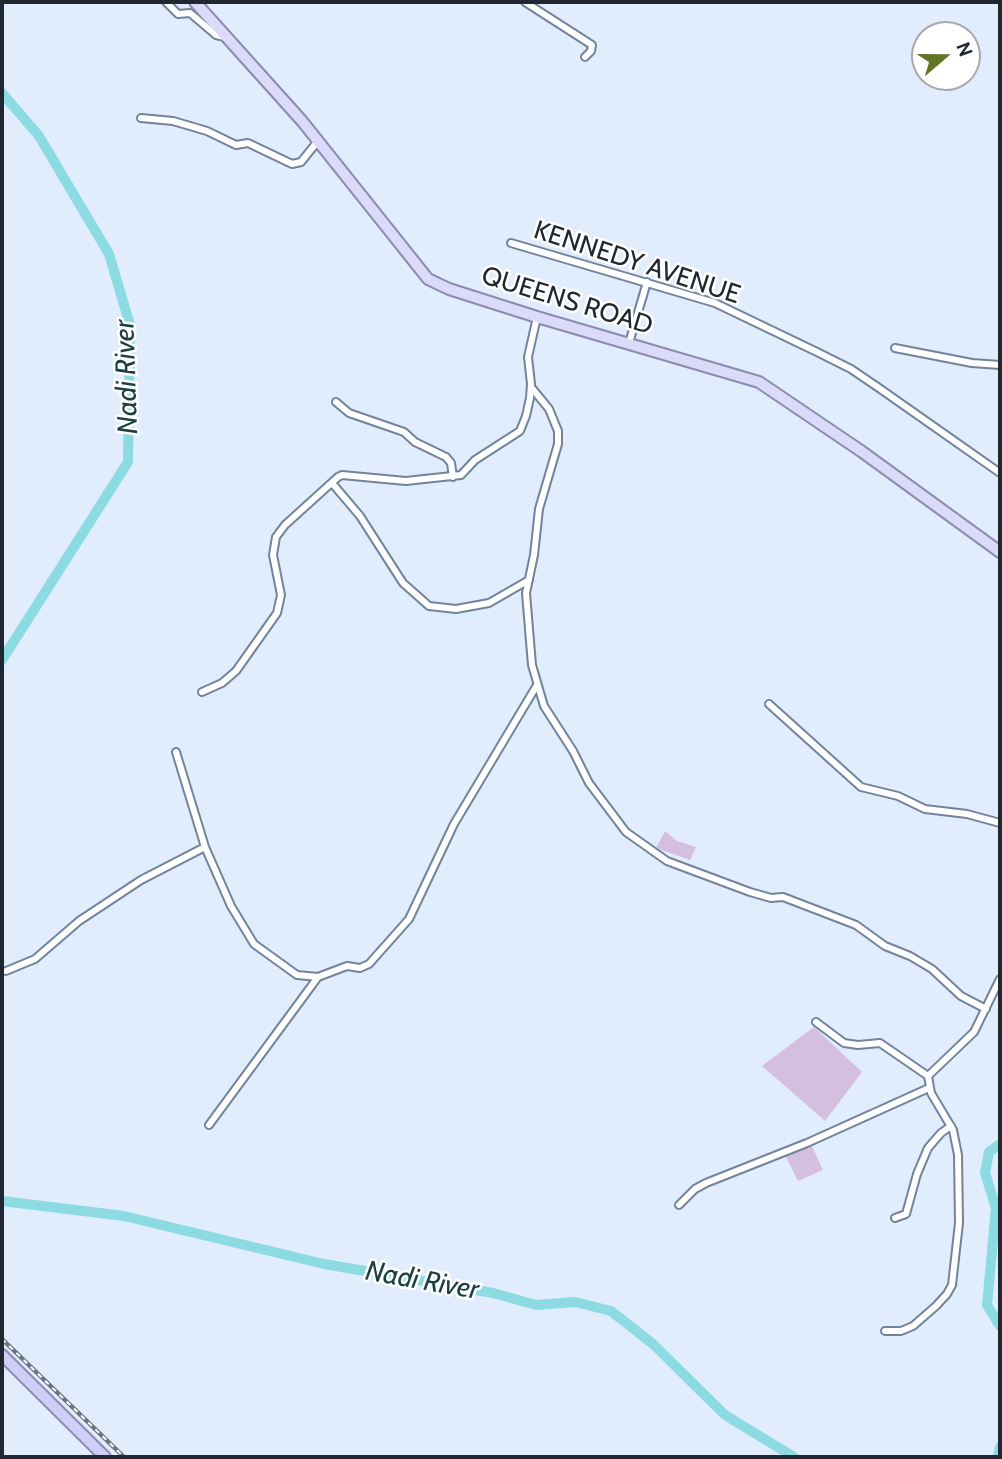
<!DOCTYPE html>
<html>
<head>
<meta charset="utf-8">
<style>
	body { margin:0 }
	#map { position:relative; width:1002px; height:1459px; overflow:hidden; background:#e1ecfd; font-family:Cabin,sans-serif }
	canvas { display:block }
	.frame { position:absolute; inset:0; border:4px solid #202731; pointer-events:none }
	.north { position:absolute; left:911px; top:21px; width:70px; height:70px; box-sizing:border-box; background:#fff; border:2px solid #a6a9ad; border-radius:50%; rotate:70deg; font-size:19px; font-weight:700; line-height:28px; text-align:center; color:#202731 }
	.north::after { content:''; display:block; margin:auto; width:24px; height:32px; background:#627525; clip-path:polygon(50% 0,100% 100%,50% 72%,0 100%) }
</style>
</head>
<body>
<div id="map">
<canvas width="1002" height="1459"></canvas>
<div class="frame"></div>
<div class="north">N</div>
</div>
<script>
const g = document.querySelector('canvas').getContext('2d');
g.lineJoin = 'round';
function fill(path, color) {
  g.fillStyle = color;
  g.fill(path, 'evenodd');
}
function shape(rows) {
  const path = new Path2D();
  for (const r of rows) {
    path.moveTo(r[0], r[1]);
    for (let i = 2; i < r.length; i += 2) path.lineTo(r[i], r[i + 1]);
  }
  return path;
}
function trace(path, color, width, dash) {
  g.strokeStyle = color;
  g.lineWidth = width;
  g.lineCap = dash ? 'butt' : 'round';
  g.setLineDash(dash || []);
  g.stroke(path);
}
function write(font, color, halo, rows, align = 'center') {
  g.font = font + ' Cabin,sans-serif';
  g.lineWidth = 5;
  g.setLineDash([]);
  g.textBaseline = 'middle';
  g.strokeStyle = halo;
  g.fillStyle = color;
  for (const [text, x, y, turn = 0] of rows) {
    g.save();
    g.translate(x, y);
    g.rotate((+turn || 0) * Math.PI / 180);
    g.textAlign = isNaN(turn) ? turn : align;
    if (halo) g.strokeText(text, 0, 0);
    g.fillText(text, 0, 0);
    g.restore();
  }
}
fill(shape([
	[665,831,677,841,696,847,690,860,656,848],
	[814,1027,862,1072,825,1121,762,1066],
	[811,1144,823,1170,798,1181,785,1155]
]), '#d5bfe1');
trace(shape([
	[2,93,39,136,109,254,130,325,128,462,2,660],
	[1000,1144,989,1152,985,1173,996,1208,987,1305,1000,1326],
	[2,1201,124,1216,324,1264,493,1293,536,1305,575,1302,611,1311,653,1344,725,1415,794,1457],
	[998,1457,1000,1447]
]), '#8cdbe3', 10);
const minor = shape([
	[166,2,178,14,190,13,216,35,225,37],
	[525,2,592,45,591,51,585,57],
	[141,118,173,121,207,131,236,145,248,143,292,164,301,162,318,141],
	[511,243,715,303,817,352,851,369,879,388,1000,473],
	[629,343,647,282],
	[895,348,972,363,1000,365],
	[531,387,549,409,558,431,558,444,539,509,534,555,526,593,532,665,544,706,573,751,589,783,626,832,667,861,750,892,771,898,783,897,856,925,885,946,910,956,932,969,961,996,986,1009],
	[336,402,349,413,404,432,415,442,446,457,451,463,453,477],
	[332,483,360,516,403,583,429,606,456,609,489,603,529,580],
	[202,692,222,683,236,671,277,613,281,595,273,555,276,537,285,525,338,477,342,475,406,481,461,475,475,460,520,431,526,416,530,398,531,384,528,357,537,317],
	[769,704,861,787,898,796,925,809,967,814,1000,823],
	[176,752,205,847,231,906,254,944,297,975,318,977,347,966,360,968,369,964,409,919,454,824,537,685],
	[6,971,35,959,79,921,141,880,205,847],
	[816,1022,844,1043,858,1045,880,1043,928,1076],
	[209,1125,318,977],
	[679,1205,695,1189,706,1183,807,1143,929,1088],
	[895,1218,906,1214,917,1174,928,1148,941,1133,951,1126],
	[885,1331,901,1331,913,1326,936,1306,947,1294,952,1285,959,1223,958,1155,953,1130,931,1093,928,1076,974,1032,1000,979]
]);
const primary = shape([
	[195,2,302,121,428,279,449,289,537,317,759,382,861,451,1000,552]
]);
const trunk = shape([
	[2,1355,105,1457]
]);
trace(minor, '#72839c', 10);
trace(primary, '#8a8baf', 14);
trace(trunk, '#8a8baf', 14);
trace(minor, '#fff', 6);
trace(primary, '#dbdaf8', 10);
trace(trunk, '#cfcef6', 10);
const rail = shape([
	[2,1339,124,1457]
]);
trace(rail, '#6a7380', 4.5);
trace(rail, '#fff', 2, [5]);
write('26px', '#202731', '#fff', [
	["KENNEDY AVENUE",637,263,18],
	["QUEENS ROAD",567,301,17]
]);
write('italic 28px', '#193f43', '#fff', [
	["Nadi River",127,377,-92],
	["Nadi River",422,1281,10]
]);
</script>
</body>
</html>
